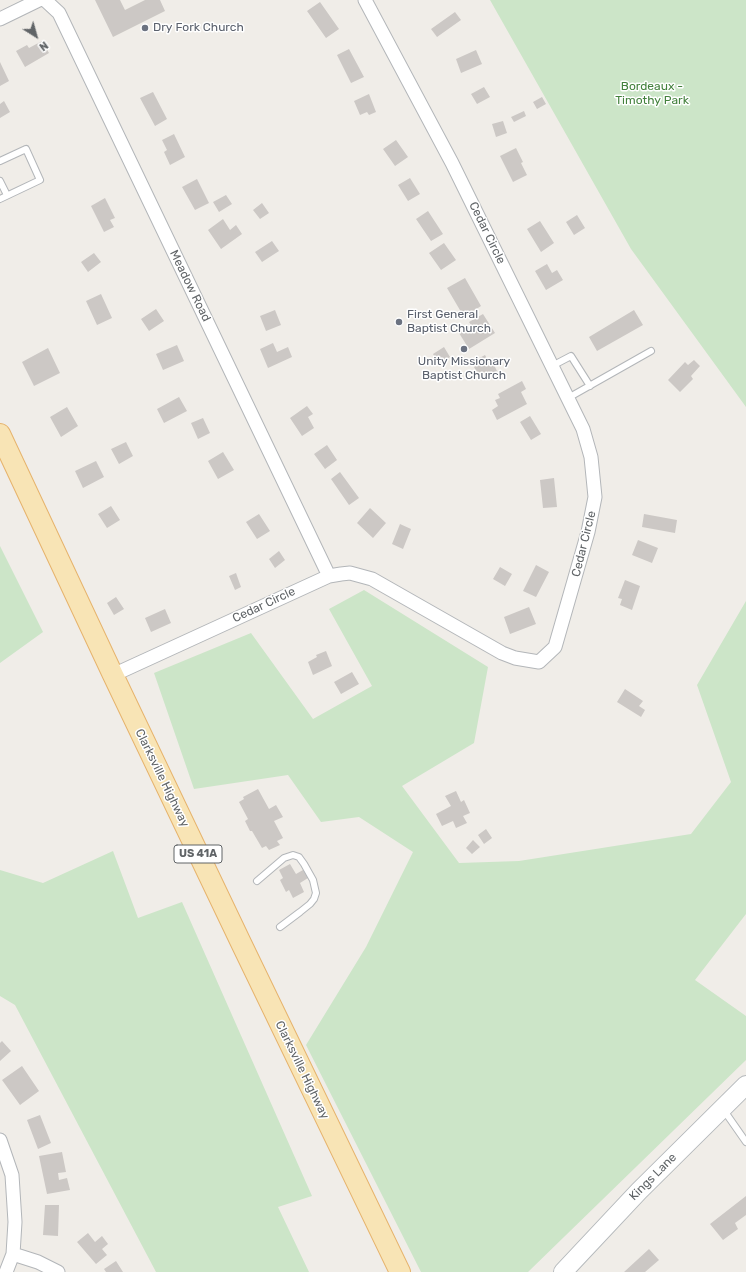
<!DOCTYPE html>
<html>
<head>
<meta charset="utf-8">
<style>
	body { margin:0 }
	#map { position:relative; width:746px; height:1272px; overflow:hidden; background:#f0ede8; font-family:Rubik,sans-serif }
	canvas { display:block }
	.north { position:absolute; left:16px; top:16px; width:40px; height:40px; -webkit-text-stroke:3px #fff; paint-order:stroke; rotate:143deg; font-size:11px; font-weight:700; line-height:16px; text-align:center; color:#606467 }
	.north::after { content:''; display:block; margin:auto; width:14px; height:18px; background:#606467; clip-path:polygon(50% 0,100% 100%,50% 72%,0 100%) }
</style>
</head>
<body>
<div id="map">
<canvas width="746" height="1272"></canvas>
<div class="north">N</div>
</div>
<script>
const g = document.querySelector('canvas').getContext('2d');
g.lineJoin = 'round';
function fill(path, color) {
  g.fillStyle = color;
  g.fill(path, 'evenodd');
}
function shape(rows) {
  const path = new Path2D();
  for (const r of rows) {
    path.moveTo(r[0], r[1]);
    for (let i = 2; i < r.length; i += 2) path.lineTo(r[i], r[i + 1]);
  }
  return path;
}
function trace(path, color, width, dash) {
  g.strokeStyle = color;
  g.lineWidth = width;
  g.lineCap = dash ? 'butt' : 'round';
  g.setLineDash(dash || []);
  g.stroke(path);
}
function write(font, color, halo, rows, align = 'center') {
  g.font = font + ' Rubik,sans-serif';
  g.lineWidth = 3;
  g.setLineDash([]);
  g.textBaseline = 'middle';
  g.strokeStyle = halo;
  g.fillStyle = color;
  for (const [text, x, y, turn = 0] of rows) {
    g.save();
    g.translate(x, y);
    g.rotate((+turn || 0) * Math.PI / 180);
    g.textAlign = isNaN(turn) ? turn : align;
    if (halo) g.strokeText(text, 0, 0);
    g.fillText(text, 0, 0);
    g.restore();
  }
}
fill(shape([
	[490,0,746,0,746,407,631,249],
	[0,546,43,632,0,663],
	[364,590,488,667,474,743,402,786,459,863,519,861,691,834,731,782,697,685,746,601,746,914,695,980,746,1016,746,1060,528,1272,421,1272,306,1045,366,947,413,852,359,817,321,822,288,775,194,789,154,673,251,633,313,719,372,686,329,609],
	[113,851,138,918,182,902,312,1196,278,1207,309,1272,156,1272,15,1005,0,996,0,870,43,883]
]), '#cce5c8');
fill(shape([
	[95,0,120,0,125,10,145,0,160,0,165,11,113,37],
	[320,2,339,29,326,38,307,11],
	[455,12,461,20,437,37,431,29],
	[42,41,49,53,25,67,16,51,27,45,29,48],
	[349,49,364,77,351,83,337,55],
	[476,50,482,64,461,73,456,59],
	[0,62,9,81,0,86],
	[484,87,490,97,477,104,471,94],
	[153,92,167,119,155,126,140,98],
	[369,94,376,112,369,115,367,112,360,115,354,101],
	[542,97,546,104,537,109,533,102],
	[4,101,10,112,0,118,0,104],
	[524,111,526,116,514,122,511,117],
	[503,121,507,133,496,137,492,124],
	[174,134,185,157,170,165,164,152,167,150,162,140],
	[396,140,408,157,395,166,383,149],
	[516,148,523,162,521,163,527,175,513,182,500,156],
	[410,178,420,194,408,201,398,185],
	[197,179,209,203,195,210,182,187],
	[226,195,232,204,219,212,213,202],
	[105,198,115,218,110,220,114,227,104,232,91,206],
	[262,203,269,213,260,219,253,210],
	[428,211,443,234,431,241,416,219],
	[577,215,585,228,574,235,566,222],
	[223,219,230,230,236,225,242,234,221,249,208,230],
	[540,221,554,243,541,252,527,229],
	[272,241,279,251,262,262,255,252],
	[444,243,456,260,441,270,429,253],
	[94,253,101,262,88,272,81,262],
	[547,264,552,273,557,270,563,280,546,290,535,271],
	[465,278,481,306,464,317,447,288],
	[101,294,112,318,97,325,86,301],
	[156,309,164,321,149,331,141,319],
	[275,310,281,325,266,331,260,316],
	[634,310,643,325,597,351,589,337],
	[483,314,495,333,469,349,459,333,471,325,469,322],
	[273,343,277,352,288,347,292,357,268,368,260,349],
	[177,345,184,361,163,370,156,354],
	[444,347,450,357,439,364,433,354],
	[48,348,60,373,34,386,22,362],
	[485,355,490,364,493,363,497,371,481,380,474,367,479,364,476,360],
	[694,360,700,366,691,376,693,379,680,392,668,380,685,362,688,365],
	[522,381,526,389,521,392,527,404,497,420,492,410,498,406,495,400,500,398,498,394],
	[179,397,187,411,164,423,157,409],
	[307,406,313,414,308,417,314,428,302,436,290,418],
	[67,407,78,426,61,437,50,417],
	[530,416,541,434,531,440,520,422],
	[203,418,210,433,198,439,191,423],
	[126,442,133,456,119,464,111,449],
	[327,445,337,460,325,469,314,454],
	[223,452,234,470,218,479,208,461],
	[96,461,104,477,83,488,75,471],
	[340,472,359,498,349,505,331,479],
	[554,478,557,507,543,508,540,480],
	[111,506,120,520,107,528,98,514],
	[370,508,386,523,373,538,357,523],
	[259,514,270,531,257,539,246,522],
	[644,514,677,520,675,533,642,527],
	[400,524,411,529,403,549,392,544],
	[638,540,658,548,652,563,632,555],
	[279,551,285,560,275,568,269,559],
	[536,565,549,572,536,597,523,591],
	[500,567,512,574,505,586,493,579],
	[236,573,241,587,235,590,229,576],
	[625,580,640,586,632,610,620,605,622,599,618,598],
	[116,597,124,609,114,615,107,603],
	[529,607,536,624,510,634,504,617],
	[165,609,171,623,151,632,145,618],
	[326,651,332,666,313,675,308,662,317,657,316,655],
	[352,672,359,684,341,694,334,682],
	[625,689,643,701,639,706,645,710,641,717,617,702],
	[258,789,269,809,276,805,283,817,274,821,283,838,277,841,280,845,269,850,266,846,262,848,252,831,250,831,245,821,248,819,239,802,244,799,243,797],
	[456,791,461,802,464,800,470,813,463,816,467,823,456,828,453,821,442,826,436,814,451,806,445,796],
	[486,829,492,838,484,844,478,835],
	[473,840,480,847,472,854,466,848],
	[290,864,296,874,303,870,308,878,300,883,304,892,293,898,289,890,286,892,280,880,283,878,279,870],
	[2,1041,11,1051,0,1061,0,1043],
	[22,1066,39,1091,20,1105,2,1080],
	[40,1115,51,1143,38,1149,27,1120],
	[62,1152,66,1172,58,1173,59,1180,67,1178,70,1190,47,1194,39,1156],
	[746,1196,746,1215,735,1223,738,1229,723,1240,710,1224],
	[45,1205,59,1205,58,1236,43,1235],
	[88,1233,95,1242,102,1236,108,1244,102,1249,107,1255,96,1264,77,1242],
	[649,1249,659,1260,645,1272,624,1272],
	[116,1261,123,1272,106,1272,104,1269]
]), '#ccc8c5');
const lane = shape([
	[0,161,26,149,40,180,0,199],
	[0,181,7,195],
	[552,366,571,356,590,386],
	[568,398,651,351],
	[257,881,284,858,293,855,299,857,304,864,313,880,316,893,314,899,310,904,300,912,280,927],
	[723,1109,746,1142]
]);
const street = shape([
	[45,0,59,13,329,576],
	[0,19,39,0],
	[113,675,329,576,341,574,350,573,372,579,502,653,515,658,539,662,555,647,588,532,595,497,591,457,583,429,452,163,365,0],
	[0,1140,12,1175,15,1222,13,1254,6,1272],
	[13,1254,38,1262,58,1272]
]);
const secondary = shape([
	[563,1272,639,1191,746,1085]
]);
const primary = shape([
	[0,434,113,675,242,945,400,1272]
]);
trace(lane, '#b3b6b9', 8);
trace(street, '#b3b6b9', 15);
trace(secondary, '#b4b8bb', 20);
trace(primary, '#e6b36c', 22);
trace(lane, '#fff', 6);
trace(street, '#fff', 13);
trace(secondary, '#fff', 18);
trace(primary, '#f8e4b5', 20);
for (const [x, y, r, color] of [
	[145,28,4,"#6b7280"],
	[399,322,4,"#6b7280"],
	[464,349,4,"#6b7280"]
]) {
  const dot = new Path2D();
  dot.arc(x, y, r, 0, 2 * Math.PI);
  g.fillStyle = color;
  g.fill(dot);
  trace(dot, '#fff', 1.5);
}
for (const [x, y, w] of [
	[198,854,48]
]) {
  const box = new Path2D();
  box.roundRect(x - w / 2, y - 9, w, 18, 3);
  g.fillStyle = '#fff';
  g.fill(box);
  trace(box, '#606467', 1);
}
write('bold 11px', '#606467', null, [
	["US 41A",198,854]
]);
write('12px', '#5b616d', '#fff', [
	["Dry Fork Church",153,28],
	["First General",407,315],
	["Baptist Church",407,329],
	["Unity Missionary",464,362,"center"],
	["Baptist Church",464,376,"center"]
], 'left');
write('12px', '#43813d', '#fff', [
	["Bordeaux -",652,87],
	["Timothy Park",652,101]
]);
write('12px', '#606467', '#fff', [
	["Cedar Circle",487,233,64],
	["Meadow Road",190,286,64],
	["Cedar Circle",584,544,-76],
	["Cedar Circle",264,605,-25],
	["Clarksville Highway",162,778,64],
	["Clarksville Highway",302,1070,64],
	["Kings Lane",653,1177,-45]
]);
</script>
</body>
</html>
